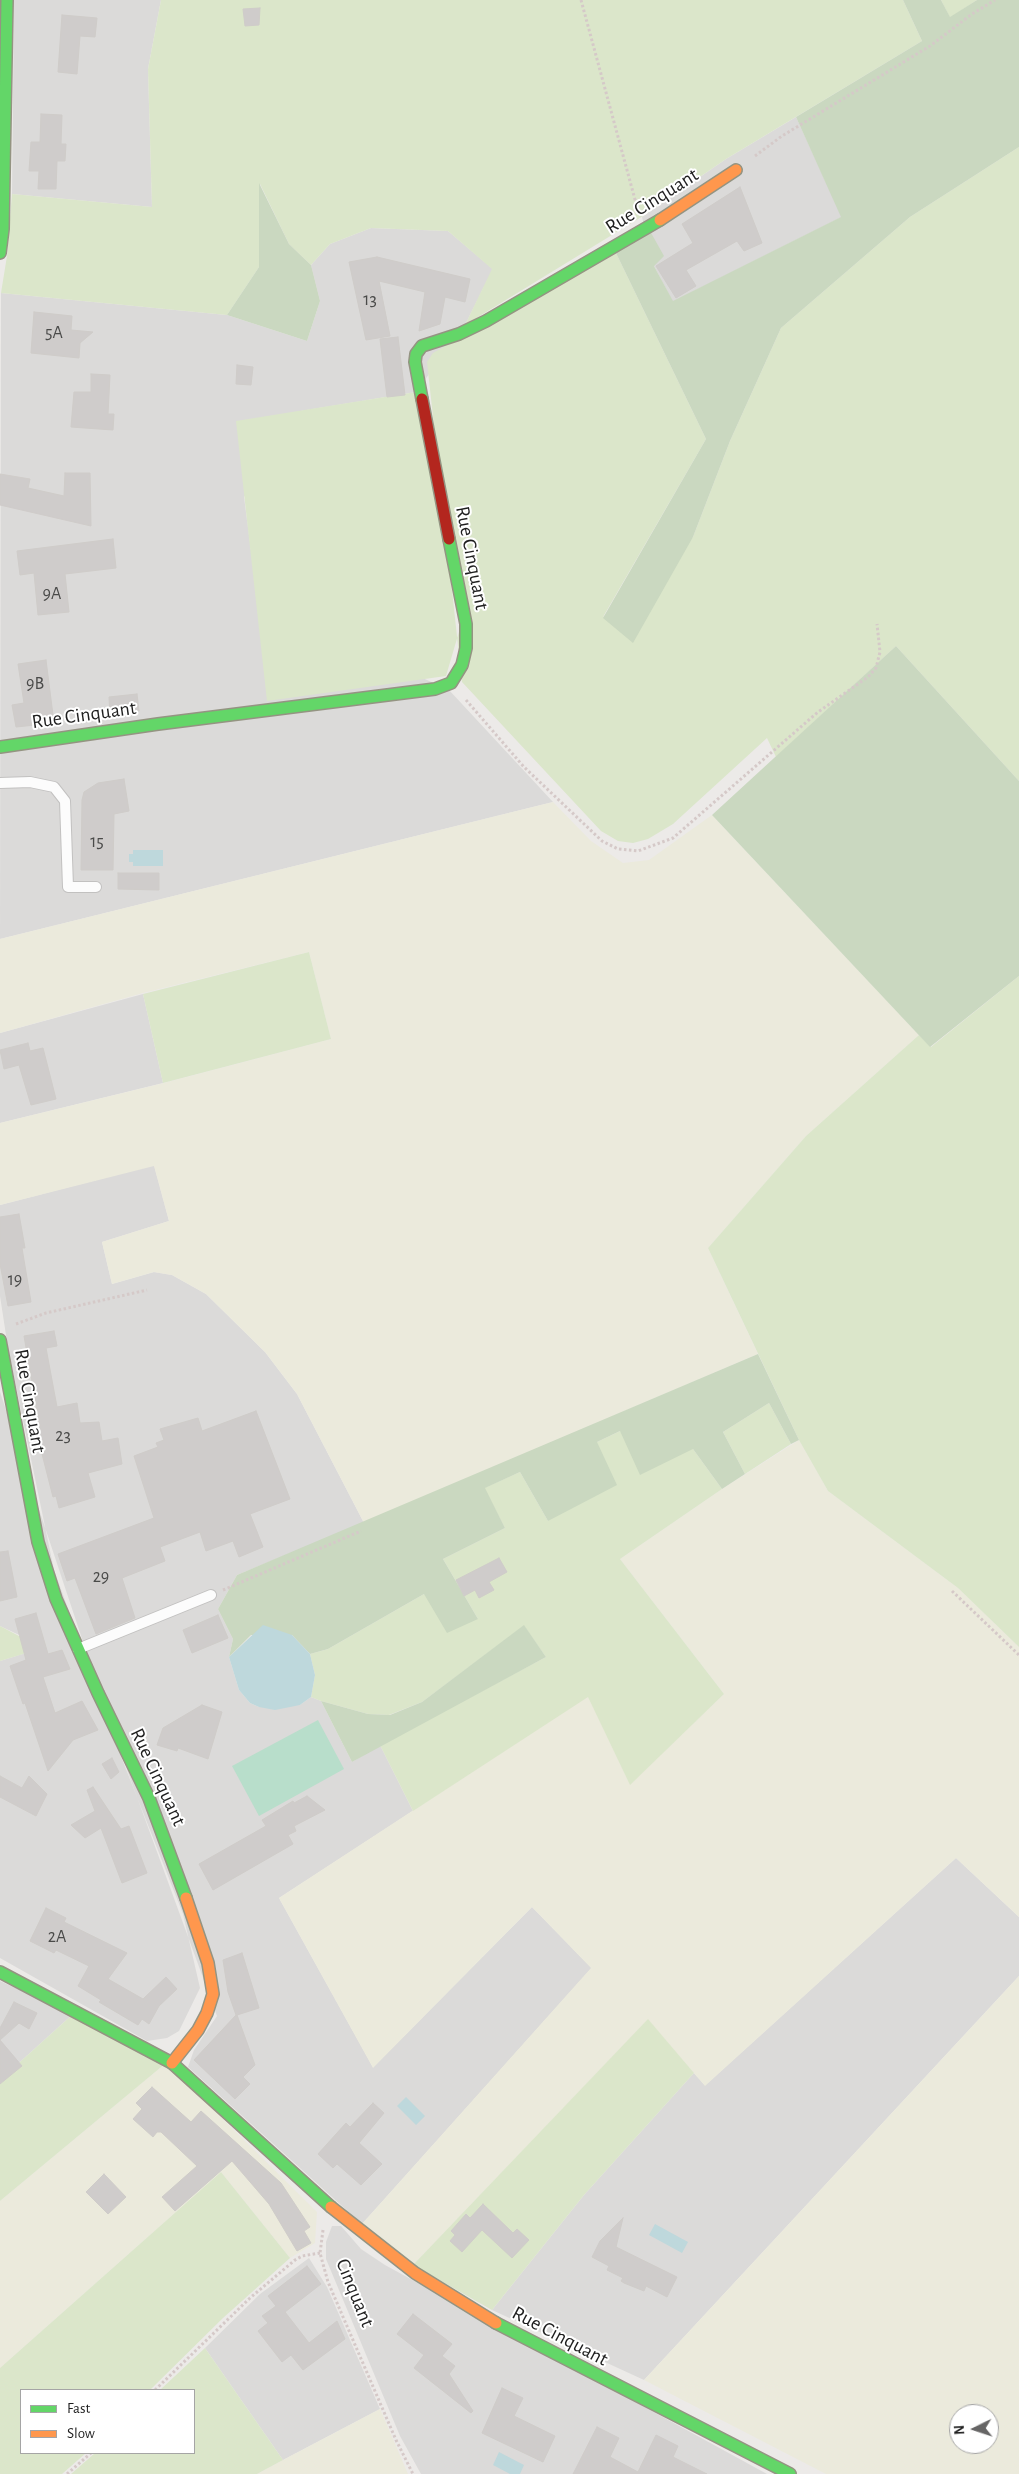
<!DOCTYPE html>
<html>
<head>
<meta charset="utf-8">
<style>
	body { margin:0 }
	#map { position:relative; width:1019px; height:2474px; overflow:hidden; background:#eceae8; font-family:"Alegreya Sans",sans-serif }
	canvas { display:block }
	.legend { position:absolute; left:20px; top:2389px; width:175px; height:65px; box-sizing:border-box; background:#fff; border:1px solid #a5a5a5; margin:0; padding:6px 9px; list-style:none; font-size:15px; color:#1e1e1e }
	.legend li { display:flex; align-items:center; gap:10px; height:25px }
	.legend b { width:25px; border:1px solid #a5a5a5 }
	.north { position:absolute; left:949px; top:2404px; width:50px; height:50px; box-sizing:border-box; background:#fff; border:1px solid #a5a5a5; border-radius:50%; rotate:266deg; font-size:14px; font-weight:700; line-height:20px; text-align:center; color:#1e1e1e }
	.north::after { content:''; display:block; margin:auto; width:18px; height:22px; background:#666565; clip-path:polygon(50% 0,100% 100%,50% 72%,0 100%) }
</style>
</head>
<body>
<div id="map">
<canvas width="1019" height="2474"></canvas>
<ul class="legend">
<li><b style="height:6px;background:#63d668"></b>Fast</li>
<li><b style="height:6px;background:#ff974d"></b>Slow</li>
</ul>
<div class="north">N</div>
</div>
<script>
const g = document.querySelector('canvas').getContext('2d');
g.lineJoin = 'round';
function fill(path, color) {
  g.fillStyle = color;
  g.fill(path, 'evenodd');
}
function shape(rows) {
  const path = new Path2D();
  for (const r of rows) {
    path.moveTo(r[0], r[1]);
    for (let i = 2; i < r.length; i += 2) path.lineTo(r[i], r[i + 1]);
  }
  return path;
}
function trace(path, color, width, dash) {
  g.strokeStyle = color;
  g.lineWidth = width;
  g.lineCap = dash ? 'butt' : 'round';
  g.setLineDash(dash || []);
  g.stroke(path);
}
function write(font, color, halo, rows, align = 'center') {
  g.font = font + ' "Alegreya Sans",sans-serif';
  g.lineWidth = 4;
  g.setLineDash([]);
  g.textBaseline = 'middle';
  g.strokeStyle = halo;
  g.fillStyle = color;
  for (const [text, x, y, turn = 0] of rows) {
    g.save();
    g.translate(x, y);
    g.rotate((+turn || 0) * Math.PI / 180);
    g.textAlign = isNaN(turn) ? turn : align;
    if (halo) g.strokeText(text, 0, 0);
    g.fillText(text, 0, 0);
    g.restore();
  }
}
fill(shape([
	[14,0,161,0,148,69,152,207,12,194],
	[796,117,842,217,673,302,654,266,642,217,726,159],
	[371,228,448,231,493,269,465,325,416,392,301,411,244,497,258,603,449,690,553,802,0,939,1,293,227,315,307,341,320,301,311,265,330,244],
	[143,994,163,1083,0,1123,0,1033],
	[154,1165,169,1221,102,1242,112,1284,154,1272,172,1275,206,1294,265,1352,297,1394,364,1523,237,1575,218,1609,233,1639,229,1657,239,1690,250,1703,259,1707,300,1705,311,1697,321,1701,352,1762,380,1745,413,1811,279,1898,373,2067,532,1907,592,1968,362,2224,188,2067,194,2050,217,2016,54,1570,8,1348,0,1296,0,1205],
	[0,1392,122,1759,183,1914,200,1988,179,2031,167,2038,147,2041,0,1958,0,1661,45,1647,0,1626],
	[956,1858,1019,1917,1019,1976,644,2380,492,2310,584,2195,694,2073,705,2085],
	[0,1981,73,2014,0,2080],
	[332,2226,341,2226,361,2249,385,2265,767,2474,421,2474,400,2436,326,2259,326,2242],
	[309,2258,327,2287,380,2409,283,2460,205,2348,260,2294]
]), '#dbdad9');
fill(shape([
	[553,802,591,841,623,863,649,860,712,815,919,1035,806,1136,708,1248,758,1354,364,1523,297,1394,265,1352,206,1294,172,1275,154,1272,112,1284,102,1242,169,1221,154,1166,0,1205,0,1123,164,1083,331,1039,309,952,143,993,0,1033,0,939],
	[799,1440,828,1491,958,1588,1019,1647,1019,1917,956,1858,705,2086,648,2020,413,2265,362,2224,591,1968,532,1907,373,2068,279,1898,588,1696,630,1784,724,1694,620,1559,722,1489],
	[1019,1976,1019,2474,826,2474,644,2380],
	[959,2414,989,2414,989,2444,959,2444],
	[166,2063,317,2212,315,2243,290,2258,221,2172,0,2368,0,2201],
	[380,2409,408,2474,257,2474,283,2460]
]), '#ebeadc');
fill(shape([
	[161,0,903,0,922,41,726,159,643,216,465,325,492,269,448,231,371,228,330,244,311,265,289,244,260,184,259,267,227,315,1,293,7,256,12,194,152,207,148,69],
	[941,0,977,0,950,18],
	[1019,147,1019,781,896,646,776,757,767,738,673,824,648,839,633,843,618,841,601,831,462,682,427,362,433,353,615,251,706,439,603,617,693,537,730,441,781,328,910,217],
	[416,392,461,625,446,676,267,701,236,421],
	[309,952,331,1039,163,1083,143,994],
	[1019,976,1019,1647,958,1588,828,1491,799,1440,708,1248,806,1136,919,1035,931,1047],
	[769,1403,791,1444,745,1474,723,1432],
	[620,1431,693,1449,722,1489,620,1559,724,1694,630,1785,588,1697,413,1811,380,1745,546,1657,524,1626,422,1702,389,1715,368,1714,321,1701,311,1697,315,1675,310,1654,328,1649,424,1594,478,1619,443,1559,505,1528,484,1488,520,1472,548,1521,597,1442],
	[0,1626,19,1636,40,1630,46,1647,0,1661],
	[73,2014,166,2063,0,2201,0,2080],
	[648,2019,694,2073,584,2195,492,2310,413,2265],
	[221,2172,290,2258,223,2318,150,2390,21,2390,21,2453,86,2453,62,2474,0,2474,0,2368],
	[205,2348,283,2460,257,2474,71,2474,95,2453,194,2453,194,2390,160,2390]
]), '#dbe6ca');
fill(shape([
	[903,0,941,0,950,17,977,0,1019,0,1019,147,910,217,781,328,730,441,693,537,633,643,603,618,706,439,615,251,650,231,664,256,654,266,673,301,841,217,796,117,922,41],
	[259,183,289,244,311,265,320,301,307,341,227,315,259,267],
	[896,646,1019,781,1019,976,930,1047,712,815],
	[758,1354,799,1440,791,1444,769,1403,723,1432,745,1474,722,1489,693,1449,640,1475,620,1431,597,1442,617,1485,548,1521,520,1472,485,1488,505,1528,443,1559,478,1619,447,1633,424,1594,328,1649,310,1654,292,1635,251,1635,229,1657,233,1639,218,1609,237,1575],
	[524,1625,546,1657,352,1762,321,1701,368,1714,390,1715,422,1702]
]), '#cad8c0');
fill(shape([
	[318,1720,344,1769,259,1816,232,1766]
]), '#b8decb');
fill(shape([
	[133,850,163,850,163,866,133,866,133,862,129,862,129,854,133,854],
	[263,1625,292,1635,310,1654,315,1675,311,1697,300,1705,275,1710,259,1707,250,1703,239,1690,229,1657],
	[406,2097,425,2116,416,2125,397,2106],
	[655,2224,688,2242,682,2253,649,2235],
	[499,2452,524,2465,520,2474,510,2474,493,2465]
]), '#bed8dc');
const building = shape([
	[260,8,259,25,245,26,243,9,260,8],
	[62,15,97,18,95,37,80,36,77,74,58,72,62,15],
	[41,114,62,115,61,144,66,144,65,161,57,161,56,189,38,189,39,171,29,171,31,142,40,142,41,114],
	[740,187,762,243,744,251,737,241,686,270,696,286,676,298,656,266,693,243,682,224,740,187],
	[377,257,470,279,465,302,445,297,440,324,419,331,425,292,379,281,390,336,366,340,349,262,377,257],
	[34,312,72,316,71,330,93,332,80,343,79,358,31,353,34,312],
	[398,337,405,395,387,397,380,339,398,337],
	[237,365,253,367,251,385,236,384,237,365],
	[91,374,110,375,108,414,114,414,113,430,71,427,74,392,91,392,91,374],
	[65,473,90,473,91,526,0,505,0,474,30,479,28,488,64,496,65,473],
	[113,539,116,568,65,574,69,612,38,615,34,573,20,575,17,551,113,539],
	[46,660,54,723,16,727,12,705,24,703,18,664,46,660],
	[137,694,139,711,110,715,109,697,137,694],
	[124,779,129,811,114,814,113,870,81,870,82,800,84,792,98,783,124,779],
	[118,873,159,873,159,890,118,889,118,873],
	[28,1043,30,1051,43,1048,56,1099,31,1105,19,1065,4,1069,0,1050,28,1043],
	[19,1214,25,1248,22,1248,31,1302,8,1306,0,1264,0,1217,19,1214],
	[54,1331,57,1346,46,1348,57,1407,77,1403,80,1423,99,1422,102,1441,118,1438,122,1464,88,1473,95,1497,59,1508,56,1496,53,1497,41,1450,36,1451,32,1428,40,1427,24,1336,54,1331],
	[256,1411,290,1499,250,1514,263,1547,239,1557,233,1541,206,1551,200,1532,160,1547,165,1561,122,1578,135,1618,96,1634,75,1578,67,1581,58,1554,154,1518,134,1456,158,1447,156,1443,164,1440,160,1429,198,1418,202,1431,256,1411],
	[8,1551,17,1597,0,1601,0,1552,8,1551],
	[499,1558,507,1572,489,1582,494,1590,479,1598,475,1590,464,1596,456,1580,499,1558],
	[36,1613,48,1654,62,1650,70,1669,43,1677,55,1713,82,1701,98,1730,73,1740,48,1771,25,1703,23,1704,10,1666,26,1660,15,1619,36,1613],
	[218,1615,228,1638,192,1653,183,1630,218,1615],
	[202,1705,222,1712,208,1759,178,1748,177,1751,157,1745,163,1728,202,1705],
	[112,1758,119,1772,111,1779,102,1764,112,1758],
	[0,1776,22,1788,29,1776,47,1794,36,1816,0,1797,0,1776],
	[93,1787,121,1829,129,1826,147,1873,122,1883,101,1828,85,1838,71,1825,95,1811,87,1790,93,1787],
	[307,1796,325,1810,294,1826,296,1831,288,1835,293,1844,213,1890,199,1864,266,1826,262,1820,293,1801,294,1803,307,1796],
	[46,1908,66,1918,64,1922,127,1953,108,1979,143,1999,166,1977,177,1989,159,2006,149,2024,142,2019,138,2025,99,2002,101,2000,78,1986,89,1966,56,1950,54,1953,30,1941,46,1908],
	[242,1953,259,2008,237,2015,255,2065,243,2077,250,2084,235,2099,194,2060,236,2015,228,1992,223,1960,242,1953],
	[14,2002,37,2013,29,2029,19,2023,0,2040,22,2066,0,2084,0,2028,14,2002],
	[152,2087,191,2122,201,2111,281,2183,310,2227,304,2231,311,2243,297,2251,269,2204,232,2161,175,2211,162,2197,197,2166,161,2132,157,2132,153,2137,133,2119,142,2109,136,2103,152,2087],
	[373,2103,384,2113,359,2143,382,2164,361,2185,337,2164,333,2168,318,2154,346,2123,350,2127,373,2103],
	[104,2174,126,2197,108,2214,86,2192,104,2174],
	[483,2204,513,2233,517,2229,529,2240,512,2258,482,2230,462,2252,450,2241,455,2235,451,2231,466,2214,470,2218,483,2204],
	[623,2218,616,2247,677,2277,667,2297,646,2286,644,2291,624,2283,621,2281,623,2278,607,2270,609,2266,592,2257,600,2241,623,2218],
	[307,2266,321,2284,285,2312,309,2343,337,2321,345,2339,303,2370,291,2355,282,2362,258,2331,268,2323,262,2316,276,2306,268,2296,307,2266],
	[413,2314,452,2344,442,2356,455,2366,449,2374,473,2411,471,2413,414,2368,424,2355,397,2334,413,2314],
	[502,2388,523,2398,514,2416,555,2436,543,2462,482,2433,502,2388],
	[597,2427,619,2438,610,2457,638,2472,656,2435,678,2446,673,2457,707,2474,573,2474,597,2427]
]);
fill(building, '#cfcccb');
trace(building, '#cfccc9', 1);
const lane = shape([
	[0,783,30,782,54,787,65,801,68,887,96,887],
	[78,1649,211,1595]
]);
const fast = shape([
	[0,253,3,229,7,0],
	[422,399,415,362,416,354,422,346,459,334,486,321,660,220],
	[0,747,158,724,435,689,451,683,462,665,466,648,466,624,449,539],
	[0,1340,38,1542,56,1599,98,1693,149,1798,186,1898],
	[0,1972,172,2063,331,2207],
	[496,2323,790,2474]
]);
const slow = shape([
	[660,220,736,170],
	[172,2063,198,2030,207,2013,213,1994,208,1963,186,1898],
	[331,2207,415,2273,496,2323]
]);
const jam = shape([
	[422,399,449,539]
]);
trace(lane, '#c2c1c0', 12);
trace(fast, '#949482', 14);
trace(slow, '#949482', 14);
trace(jam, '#949482', 14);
trace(shape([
	[581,0,637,207],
	[755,156,782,136,930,46,972,14,995,0],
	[466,700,524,767,602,841,618,849,638,851,673,838,818,712,868,677,876,668,880,652,877,624],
	[16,1324,46,1313,147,1290],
	[223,1590,361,1531],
	[952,1591,1019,1655],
	[323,2230,320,2253,328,2282,396,2440,413,2474],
	[155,2390,250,2298,295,2260,302,2256,320,2253],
	[67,2474,91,2453]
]), '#d5c9c8', 3, [2.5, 2.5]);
trace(lane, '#fcfcfc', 10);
trace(fast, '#63d668', 11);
trace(slow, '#ff974d', 11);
trace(jam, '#b3261e', 11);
write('18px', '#4a4a49', null, [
	["13",370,300],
	["5A",54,333],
	["9A",52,594],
	["9B",35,684],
	["15",97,842],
	["19",15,1280],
	["23",63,1436],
	["29",101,1577],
	["2A",57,1937]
]);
write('20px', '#1e1e1e', '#fff', [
	["Rue Cinquant",652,201,-32],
	["Rue Cinquant",472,558,79],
	["Rue Cinquant",84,715,-8],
	["Rue Cinquant",30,1401,80],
	["Rue Cinquant",158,1777,65],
	["Cinquant",355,2293,68],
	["Rue Cinquant",560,2336,28]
]);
</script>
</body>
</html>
